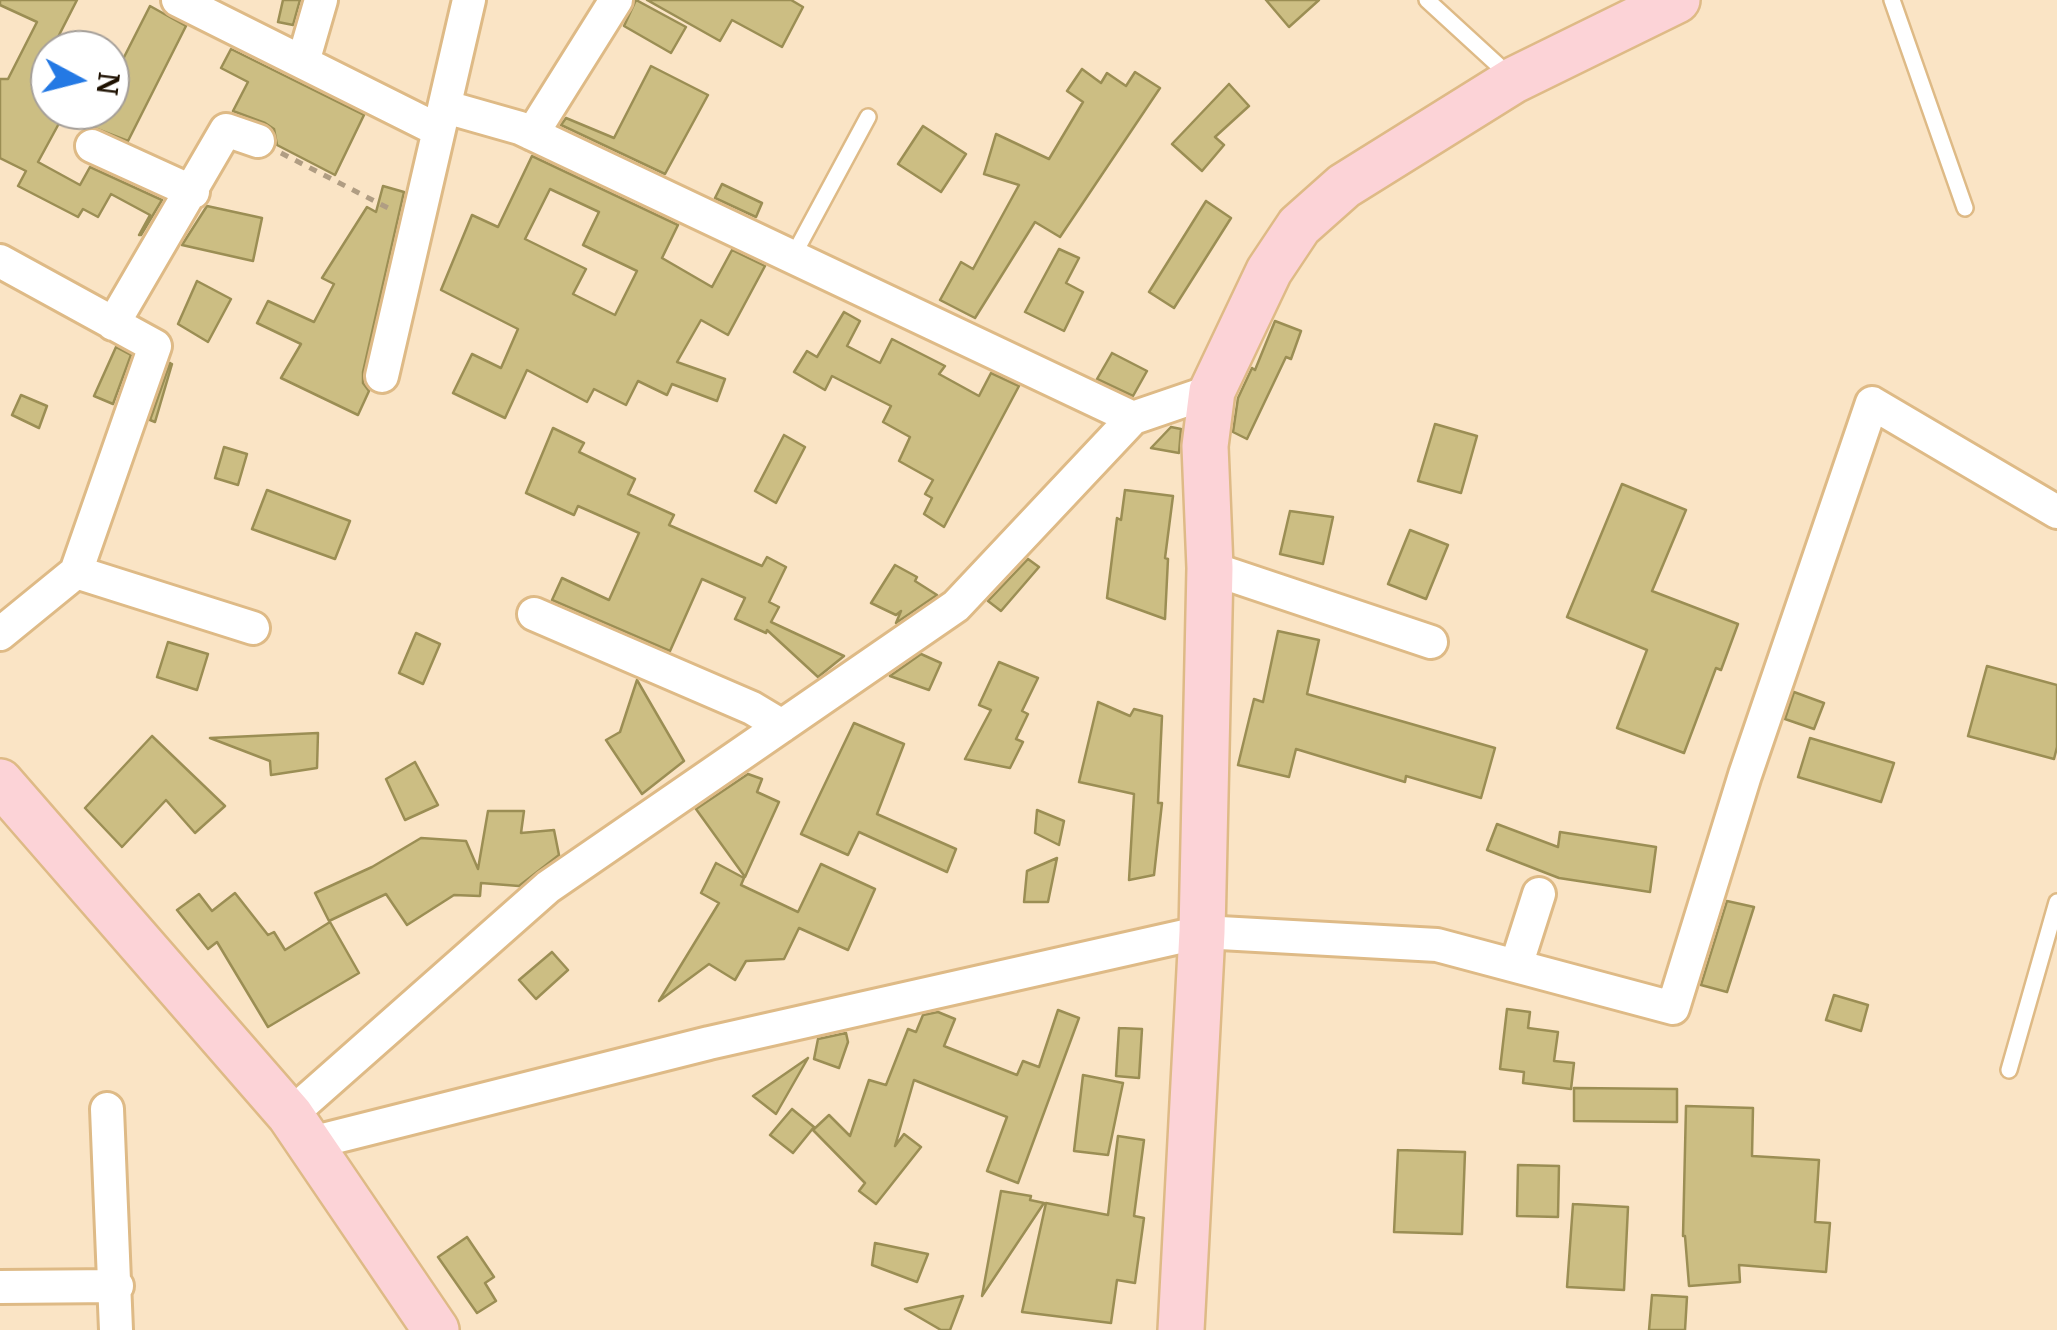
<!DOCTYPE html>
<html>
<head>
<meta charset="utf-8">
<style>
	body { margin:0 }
	#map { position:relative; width:2057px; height:1330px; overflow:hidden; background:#fae4c5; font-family:Merriweather,serif }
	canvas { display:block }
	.north { position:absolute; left:30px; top:30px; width:100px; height:100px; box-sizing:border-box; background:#fff; border:2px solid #a59f99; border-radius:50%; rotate:97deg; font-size:28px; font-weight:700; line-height:40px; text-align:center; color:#1d1000 }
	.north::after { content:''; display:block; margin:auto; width:35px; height:45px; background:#2479e4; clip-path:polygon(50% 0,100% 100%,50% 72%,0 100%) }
</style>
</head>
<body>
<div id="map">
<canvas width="2057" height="1330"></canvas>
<div class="north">N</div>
</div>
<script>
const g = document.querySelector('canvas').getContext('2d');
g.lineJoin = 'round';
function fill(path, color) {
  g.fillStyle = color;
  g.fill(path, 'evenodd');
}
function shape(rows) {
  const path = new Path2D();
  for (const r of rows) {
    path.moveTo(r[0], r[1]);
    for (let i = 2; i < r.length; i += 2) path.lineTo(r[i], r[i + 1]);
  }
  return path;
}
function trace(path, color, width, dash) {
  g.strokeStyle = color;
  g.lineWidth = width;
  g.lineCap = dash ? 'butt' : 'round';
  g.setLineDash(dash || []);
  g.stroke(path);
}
const building = shape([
	[0,0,77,0,33,86,50,95,50,110,110,110,110,68,117,71,150,6,186,26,128,141,63,116,38,162,80,185,90,167,162,200,141,235,139,235,150,215,111,194,98,217,83,209,78,217,18,186,26,171,0,158,0,79,8,79,37,22,0,5,0,0],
	[283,0,300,0,293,25,278,22,283,0],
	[636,0,686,27,671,53,624,26,636,0],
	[647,0,791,0,803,7,782,47,732,20,720,41,647,0],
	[1266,0,1319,0,1289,27,1266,0],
	[231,49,364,115,335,175,277,145,274,129,265,123,233,111,248,82,221,68,231,49],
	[651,66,708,95,665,174,561,125,566,118,614,138,651,66],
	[1082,69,1101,83,1107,73,1126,86,1135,72,1160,88,1060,237,1035,222,975,318,940,300,961,262,973,269,1019,185,984,174,996,134,1049,159,1083,102,1067,91,1082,69],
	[1229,84,1249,106,1215,137,1224,145,1202,171,1172,144,1229,84],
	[923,126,966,154,941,192,898,164,923,126],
	[532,156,678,225,662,258,712,287,732,250,765,266,728,335,701,320,677,362,725,379,717,401,672,384,667,395,638,381,626,405,594,389,587,402,527,370,505,418,453,393,472,354,501,368,518,329,441,290,472,215,498,227,532,156],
	[550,189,599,212,583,245,637,271,615,315,573,294,586,269,525,239,550,189],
	[722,184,762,203,756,217,715,198,722,184],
	[383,186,404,192,363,372,363,383,369,391,358,415,281,378,301,344,257,323,268,301,314,322,334,284,322,278,367,207,376,212,383,186],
	[1206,201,1231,218,1174,308,1149,292,1206,201],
	[207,206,262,218,253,261,182,245,207,206],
	[1059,249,1079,258,1066,283,1083,292,1064,331,1025,312,1059,249],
	[197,281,231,299,208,342,178,324,197,281],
	[844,312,860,321,847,346,880,363,892,339,945,366,939,374,979,396,991,373,1019,386,944,527,924,514,932,498,925,494,933,480,899,461,910,437,883,422,891,406,832,376,825,390,794,372,807,351,817,357,844,312],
	[1275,321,1301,331,1291,359,1286,357,1247,439,1233,432,1238,398,1252,368,1255,370,1275,321],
	[116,347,131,355,113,404,94,396,116,347],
	[1112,353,1147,371,1133,396,1097,379,1112,353],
	[170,363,172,364,155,422,150,420,170,363],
	[21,395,47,406,39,428,12,415,21,395],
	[1435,424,1477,436,1461,493,1418,481,1435,424],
	[1171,427,1181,429,1179,453,1151,448,1171,427],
	[553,428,584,443,579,452,635,479,628,494,674,515,669,525,762,566,767,557,786,567,769,602,779,607,771,622,844,656,818,677,767,630,766,633,735,619,745,598,702,579,670,651,552,600,562,578,609,600,639,533,578,506,574,515,526,493,553,428],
	[784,435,805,447,776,503,755,491,784,435],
	[224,447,247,454,238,485,215,478,224,447],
	[1622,484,1686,510,1652,591,1738,624,1721,670,1716,668,1684,753,1617,728,1647,650,1567,617,1622,484],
	[267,490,350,521,335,559,252,529,267,490],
	[1125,490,1173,496,1165,558,1168,559,1165,619,1107,598,1117,518,1121,520,1125,490],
	[1290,511,1333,517,1323,564,1280,554,1290,511],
	[1410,530,1448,545,1426,599,1388,584,1410,530],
	[1028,559,1039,567,1001,611,988,601,1028,559],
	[895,565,917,577,915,581,937,595,896,623,901,611,896,615,871,603,895,565],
	[1278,631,1319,640,1307,694,1495,748,1481,798,1406,776,1405,782,1296,749,1289,777,1238,765,1254,699,1263,702,1278,631],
	[416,633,440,644,423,684,399,673,416,633],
	[168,642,208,654,197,690,157,677,168,642],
	[921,654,941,663,929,690,890,676,921,654],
	[999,662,1038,678,1022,711,1028,714,1016,739,1023,742,1010,768,965,759,991,710,979,705,999,662],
	[1987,666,2057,685,2057,747,2054,759,1968,736,1987,666],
	[637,680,684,761,642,794,606,740,620,732,637,680],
	[1794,692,1824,703,1814,729,1785,719,1794,692],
	[1098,702,1130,716,1134,709,1162,716,1158,803,1162,803,1154,875,1129,880,1134,794,1079,782,1098,702],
	[854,723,904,744,877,814,956,849,947,872,859,832,848,855,801,834,854,723],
	[318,733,317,768,271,775,270,761,210,738,318,733],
	[152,736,225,806,195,833,166,800,122,847,85,808,152,736],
	[1810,738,1894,763,1881,802,1798,777,1810,738],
	[415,762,438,805,405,820,386,779,415,762],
	[748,774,762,779,757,792,779,802,745,877,696,809,748,774],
	[1037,810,1064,821,1059,845,1035,833,1037,810],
	[488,811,524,811,521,833,554,830,559,855,519,886,481,883,480,896,454,895,407,925,386,894,329,921,315,893,372,867,421,838,466,841,478,869,488,811],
	[1497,824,1558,847,1560,832,1656,847,1650,892,1559,878,1487,850,1497,824],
	[1057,858,1048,902,1024,902,1027,871,1057,858],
	[716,863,744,878,741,885,798,912,821,864,875,889,848,950,799,928,784,959,746,961,735,980,709,964,659,1001,719,903,701,893,716,863],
	[235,893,268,935,274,932,285,950,330,922,359,973,268,1027,217,942,208,949,177,910,199,894,212,911,235,893],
	[1727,901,1754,907,1727,992,1701,985,1727,901],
	[552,952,568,970,536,999,519,980,552,952],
	[1834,995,1868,1005,1861,1031,1826,1020,1834,995],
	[1507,1009,1530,1012,1528,1028,1558,1032,1554,1061,1574,1063,1571,1089,1523,1083,1524,1072,1500,1069,1507,1009],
	[1058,1010,1079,1018,1018,1183,987,1171,1007,1117,914,1080,895,1146,904,1134,921,1147,876,1204,859,1191,865,1183,813,1130,829,1115,850,1136,869,1080,886,1085,908,1029,916,1032,923,1015,938,1012,955,1019,944,1046,1017,1075,1023,1061,1039,1067,1058,1010],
	[1119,1028,1142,1029,1139,1078,1116,1076,1119,1028],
	[846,1033,848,1042,839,1068,814,1059,818,1039,846,1033],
	[808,1058,776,1114,753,1096,808,1058],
	[1083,1075,1123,1083,1108,1155,1074,1151,1083,1075],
	[1574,1088,1677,1089,1677,1122,1574,1121,1574,1088],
	[1686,1106,1753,1108,1752,1156,1819,1160,1815,1222,1830,1223,1826,1272,1739,1265,1740,1282,1689,1286,1685,1236,1683,1236,1686,1106],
	[792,1109,814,1127,793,1153,770,1135,792,1109],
	[1118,1136,1144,1140,1134,1216,1144,1218,1135,1283,1117,1280,1111,1323,1022,1312,1046,1203,1108,1215,1118,1136],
	[1398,1150,1465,1152,1462,1234,1394,1232,1398,1150],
	[1518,1165,1559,1166,1558,1217,1517,1216,1518,1165],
	[1001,1191,1031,1196,1030,1200,1044,1203,982,1296,1001,1191],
	[1573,1204,1628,1207,1624,1290,1567,1287,1573,1204],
	[467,1237,494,1277,485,1283,496,1301,477,1313,438,1257,467,1237],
	[875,1243,928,1254,917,1282,872,1265,875,1243],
	[1652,1295,1687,1297,1685,1330,1649,1330,1652,1295],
	[963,1296,950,1330,941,1330,905,1309,963,1296]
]);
fill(building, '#ccbe83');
trace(building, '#9b8e54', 2.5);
const lane = shape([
	[1427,0,1511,77],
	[1892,0,1965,208],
	[792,258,868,117],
	[2009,1070,2057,902]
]);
const street = shape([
	[178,0,438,130],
	[303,62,321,0],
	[446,107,520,128,1133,418],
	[532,134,616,0],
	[92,146,193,192],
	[0,261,155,346,76,572,0,634],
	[113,324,226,130,258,141],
	[382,376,469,0],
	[1210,568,1431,642],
	[76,572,253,628],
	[534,614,752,708,782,726],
	[1516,966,1539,894],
	[107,1109,116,1330],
	[290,1115,548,887,956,606,1133,418,1212,391],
	[311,1143,709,1043,1202,932,1437,945,1673,1008,1745,775,1872,403,2057,512],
	[0,1287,117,1286]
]);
const secondary = shape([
	[0,782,290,1115,436,1330],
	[1181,1330,1202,932,1210,568,1205,446,1212,391,1269,271,1299,226,1344,186,1514,80,1677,0]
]);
trace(lane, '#deba86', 20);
trace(street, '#deba86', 38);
trace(secondary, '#deba86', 50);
trace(shape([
	[281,153,392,210]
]), '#b09d83', 5, [8, 8]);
trace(lane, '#fff', 15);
trace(street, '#fff', 32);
trace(secondary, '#fcd3d7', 45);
</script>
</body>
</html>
